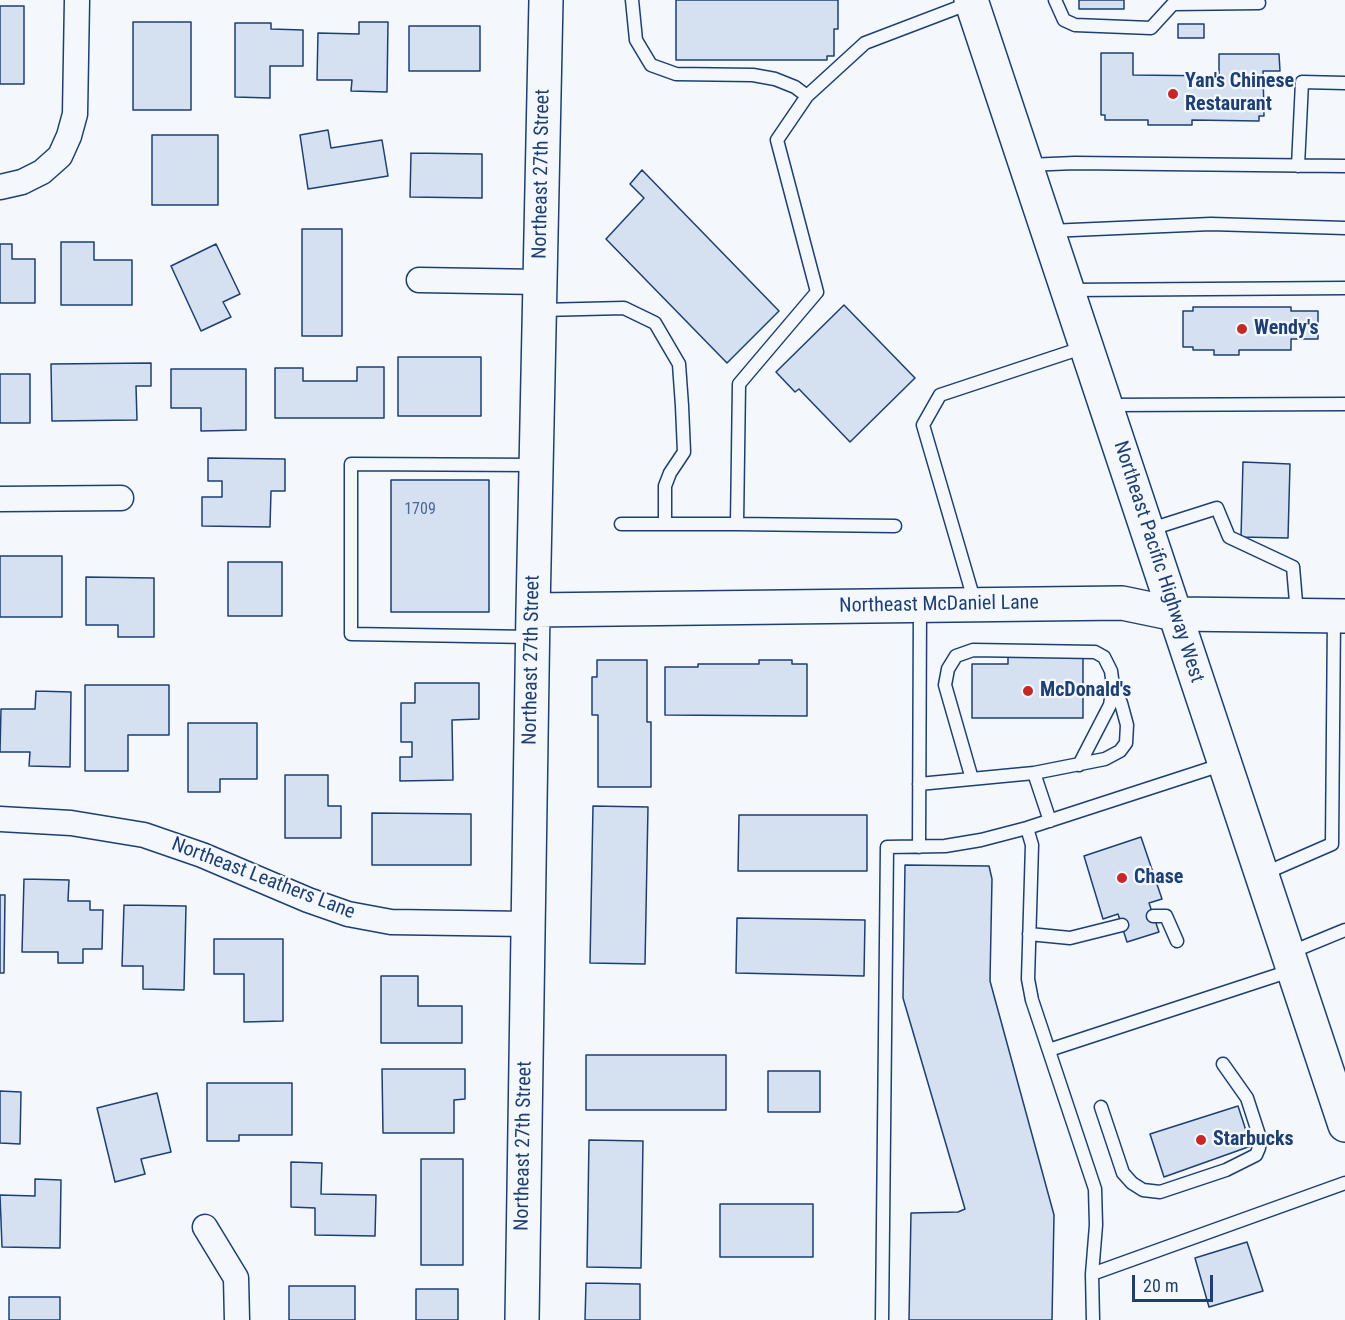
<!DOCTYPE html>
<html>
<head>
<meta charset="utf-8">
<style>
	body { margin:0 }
	#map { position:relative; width:1345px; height:1320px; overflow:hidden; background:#f4f7fb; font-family:"Roboto Condensed",sans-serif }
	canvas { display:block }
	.scale { position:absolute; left:1132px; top:1275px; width:81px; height:27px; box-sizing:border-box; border:3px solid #1d3f73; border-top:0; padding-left:8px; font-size:18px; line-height:21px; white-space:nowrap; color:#1d3f73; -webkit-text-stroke:4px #f4f7fb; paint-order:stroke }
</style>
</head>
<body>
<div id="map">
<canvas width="1345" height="1320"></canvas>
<div class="scale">20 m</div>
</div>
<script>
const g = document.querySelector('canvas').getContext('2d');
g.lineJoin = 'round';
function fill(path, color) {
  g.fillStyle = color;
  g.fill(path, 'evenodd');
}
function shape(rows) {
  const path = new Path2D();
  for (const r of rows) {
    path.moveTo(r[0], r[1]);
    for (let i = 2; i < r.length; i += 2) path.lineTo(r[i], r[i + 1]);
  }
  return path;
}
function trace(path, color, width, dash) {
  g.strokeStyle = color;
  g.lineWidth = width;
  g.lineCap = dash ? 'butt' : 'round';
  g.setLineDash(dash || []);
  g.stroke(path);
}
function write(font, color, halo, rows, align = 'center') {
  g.font = font + ' "Roboto Condensed",sans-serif';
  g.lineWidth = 4.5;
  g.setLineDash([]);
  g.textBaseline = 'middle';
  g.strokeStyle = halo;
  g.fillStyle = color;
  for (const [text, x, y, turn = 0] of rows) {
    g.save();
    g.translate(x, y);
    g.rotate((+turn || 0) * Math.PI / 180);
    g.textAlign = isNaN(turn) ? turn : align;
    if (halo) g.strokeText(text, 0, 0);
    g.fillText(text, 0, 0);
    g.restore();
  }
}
const building = shape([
	[676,0,838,0,838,29,834,29,834,56,827,56,827,60,676,60,676,0],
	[1079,0,1124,0,1124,9,1079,9,1079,0],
	[0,6,24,6,24,84,0,84,0,6],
	[133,22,191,22,191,110,133,110,133,22],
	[359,22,388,22,387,92,351,91,352,80,317,80,318,33,359,34,359,22],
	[235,23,271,23,271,29,303,30,303,66,270,66,270,98,235,97,235,23],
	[1178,24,1204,24,1204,38,1178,38,1178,24],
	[409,26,480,26,480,71,409,71,409,26],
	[1101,53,1133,53,1133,75,1219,76,1219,54,1279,54,1280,71,1263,71,1264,116,1259,116,1259,121,1192,120,1192,125,1148,125,1148,120,1105,120,1105,115,1101,115,1101,53],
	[328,130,331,148,382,140,388,176,308,189,300,135,328,130],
	[152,135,218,135,218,205,152,205,152,135],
	[411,153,482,154,482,198,410,197,411,153],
	[642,170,779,311,727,363,606,239,644,198,630,184,642,170],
	[302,229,342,229,342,336,302,336,302,229],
	[61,242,94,242,94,260,132,260,132,305,61,305,61,242],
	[0,244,12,244,12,259,35,259,35,303,0,303,0,244],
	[216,244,240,294,223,302,231,317,201,331,171,266,216,244],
	[844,305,915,378,850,442,799,389,795,392,776,372,844,305],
	[1193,307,1291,307,1291,311,1318,311,1318,339,1291,339,1291,350,1239,350,1239,355,1214,355,1214,350,1193,350,1193,347,1183,347,1183,311,1193,311,1193,307],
	[398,357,481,357,481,416,398,416,398,357],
	[151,363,151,386,136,386,137,420,52,421,51,364,151,363],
	[357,367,384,367,384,418,275,418,275,368,303,368,303,381,357,381,357,367],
	[171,369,246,369,246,430,201,431,201,408,171,408,171,369],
	[0,374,30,374,30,423,0,423,0,374],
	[208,458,285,459,285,491,271,491,270,527,202,526,202,497,222,497,222,481,208,481,208,458],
	[1243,462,1290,464,1288,538,1241,537,1243,462],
	[391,480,489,480,489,612,391,612,391,480],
	[0,556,62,556,62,617,0,617,0,556],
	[228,562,282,562,282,616,228,616,228,562],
	[86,577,154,578,154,637,118,637,118,625,86,625,86,577],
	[1008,657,1083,657,1083,718,972,718,972,664,1008,664,1008,657],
	[597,660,647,660,647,722,651,722,651,787,598,787,598,715,592,715,592,677,597,677,597,660],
	[759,660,792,660,792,664,807,664,807,716,665,715,665,667,698,667,698,664,759,664,759,660],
	[415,683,479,683,479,719,452,720,453,780,400,781,400,757,412,757,412,742,401,742,401,703,415,703,415,683],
	[85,685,169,685,169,735,128,735,128,771,85,771,85,685],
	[36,691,71,692,70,767,29,766,30,752,0,752,1,709,35,709,36,691],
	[188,723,257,723,257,779,220,779,220,792,188,792,188,723],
	[285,775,328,775,328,806,341,806,341,838,285,838,285,775],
	[593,806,648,807,645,964,590,963,593,806],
	[372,813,471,814,471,865,372,865,372,813],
	[739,815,867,815,867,871,738,871,739,815],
	[1141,837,1162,899,1149,903,1159,932,1127,942,1118,914,1103,919,1084,856,1141,837],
	[905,865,989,866,992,879,990,981,1054,1215,1052,1320,909,1320,911,1213,958,1212,965,1209,903,998,905,865],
	[24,879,69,880,68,901,90,901,90,910,103,910,102,949,83,949,83,963,58,963,58,952,22,952,24,879],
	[0,895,5,895,4,973,0,973,0,895],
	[124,905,186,906,184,990,143,989,143,966,122,966,124,905],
	[737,918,865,920,864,976,736,973,737,918],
	[214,939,283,939,283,1021,244,1022,244,974,214,974,214,939],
	[381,976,418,976,418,1006,462,1006,462,1043,381,1043,381,976],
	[586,1055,726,1055,726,1110,586,1110,586,1055],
	[382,1069,465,1069,465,1099,454,1100,454,1133,383,1133,382,1069],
	[768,1071,820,1071,820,1112,768,1112,768,1071],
	[207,1083,292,1083,292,1135,239,1135,239,1141,207,1141,207,1083],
	[0,1091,21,1092,20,1144,0,1143,0,1091],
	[157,1093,171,1152,141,1159,145,1174,115,1182,97,1108,157,1093],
	[1238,1106,1251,1146,1164,1177,1150,1134,1238,1106],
	[589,1140,643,1141,641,1268,587,1267,589,1140],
	[421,1159,463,1159,463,1265,421,1265,421,1159],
	[291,1162,322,1163,321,1194,376,1195,375,1236,315,1235,315,1208,291,1207,291,1162],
	[35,1179,61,1180,60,1248,2,1247,0,1195,35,1196,35,1179],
	[720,1204,813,1204,813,1257,720,1257,720,1204],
	[1247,1242,1263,1291,1209,1307,1195,1258,1247,1242],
	[586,1283,640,1284,640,1320,585,1320,586,1283],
	[289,1286,355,1286,355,1320,289,1320,289,1286],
	[416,1289,458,1289,458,1320,416,1320,416,1289],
	[9,1297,60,1297,60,1320,9,1320,9,1297]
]);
fill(building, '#d5e0f0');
trace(building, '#1d3f73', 1.5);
const lane = shape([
	[632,0,636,40,651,65,676,74,753,75,775,79,795,87,807,96],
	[1055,0,1064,20,1075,25,1151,28,1173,4,1259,3],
	[1027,165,1075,163,1345,166],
	[1298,166,1302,82,1345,83],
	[1049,231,1211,224,1345,228],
	[1070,290,1345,288],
	[541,310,624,308,655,323,679,364,682,406,684,452,670,473,665,486,665,524],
	[1107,405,1345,404],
	[621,524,737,524],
	[895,526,737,524,739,384,817,292,777,140,807,96,865,43,970,3],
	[1148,530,1217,508,1229,537,1293,567,1297,614],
	[975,603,923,425,940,395,1085,347],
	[531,637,351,634,351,464,535,465],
	[1079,765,1110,705,1113,686],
	[972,779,945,685,948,669,956,656,973,650,1095,652,1104,657,1111,671,1113,686,1121,703,1127,725,1126,743,1120,751,1105,759,1034,773],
	[919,784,1034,773,1050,821],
	[1027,828,1032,845,1028,979,1032,1000,1095,1189,1096,1225,1092,1274,1093,1320],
	[919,847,920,606],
	[1263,874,1332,844,1334,616],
	[1153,916,1166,916,1177,941],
	[1029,934,1070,938,1122,925],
	[1289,953,1345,930],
	[1049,1050,1293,970],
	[1101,1107,1123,1173,1132,1183,1143,1190,1160,1192,1226,1170,1256,1155,1259,1148,1260,1138,1247,1098,1223,1064],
	[1092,1274,1345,1183],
	[882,1320,887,847,945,846,981,840,1027,828,1224,764]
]);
const street = shape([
	[0,187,22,182,42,172,60,156,69,136,75,114,77,0],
	[419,280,540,282],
	[0,499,121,498],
	[0,819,71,823,144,835,202,855,308,900,348,914,391,922,527,924],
	[205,1227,236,1278,237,1320]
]);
const secondary = shape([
	[533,610,1122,603,1175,614,1345,616],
	[522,1320,533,610,546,0]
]);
const highway = shape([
	[971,0,1345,1125]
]);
trace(lane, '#1d3f73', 15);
trace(street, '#1d3f73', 27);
trace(secondary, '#1d3f73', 36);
trace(highway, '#1d3f73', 36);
trace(lane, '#f4f7fb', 12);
trace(street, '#f4f7fb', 24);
trace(secondary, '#f4f7fb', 33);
trace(highway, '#f4f7fb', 33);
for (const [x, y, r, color] of [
	[1173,94,6,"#c62828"],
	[1242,329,6,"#c62828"],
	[1028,691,6,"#c62828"],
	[1122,878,6,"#c62828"],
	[1201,1140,6,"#c62828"]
]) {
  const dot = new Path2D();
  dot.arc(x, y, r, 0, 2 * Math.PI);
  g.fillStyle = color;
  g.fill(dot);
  trace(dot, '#f4f7fb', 2);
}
write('16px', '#4b6792', null, [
	["1709",420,510]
]);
write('bold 20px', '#1d3f73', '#f4f7fb', [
	["Yan's Chinese",1185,82],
	["Restaurant",1185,105],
	["Wendy's",1254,329],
	["McDonald's",1040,691],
	["Chase",1134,878],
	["Starbucks",1213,1140]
], 'left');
write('20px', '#1d3f73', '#f4f7fb', [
	["Northeast 27th Street",542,174,-89],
	["Northeast Pacific Highway West",1158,562,72],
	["Northeast McDaniel Lane",939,605,-1],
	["Northeast 27th Street",532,660,-89],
	["Northeast Leathers Lane",263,879,21],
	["Northeast 27th Street",524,1146,-89]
]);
</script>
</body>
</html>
